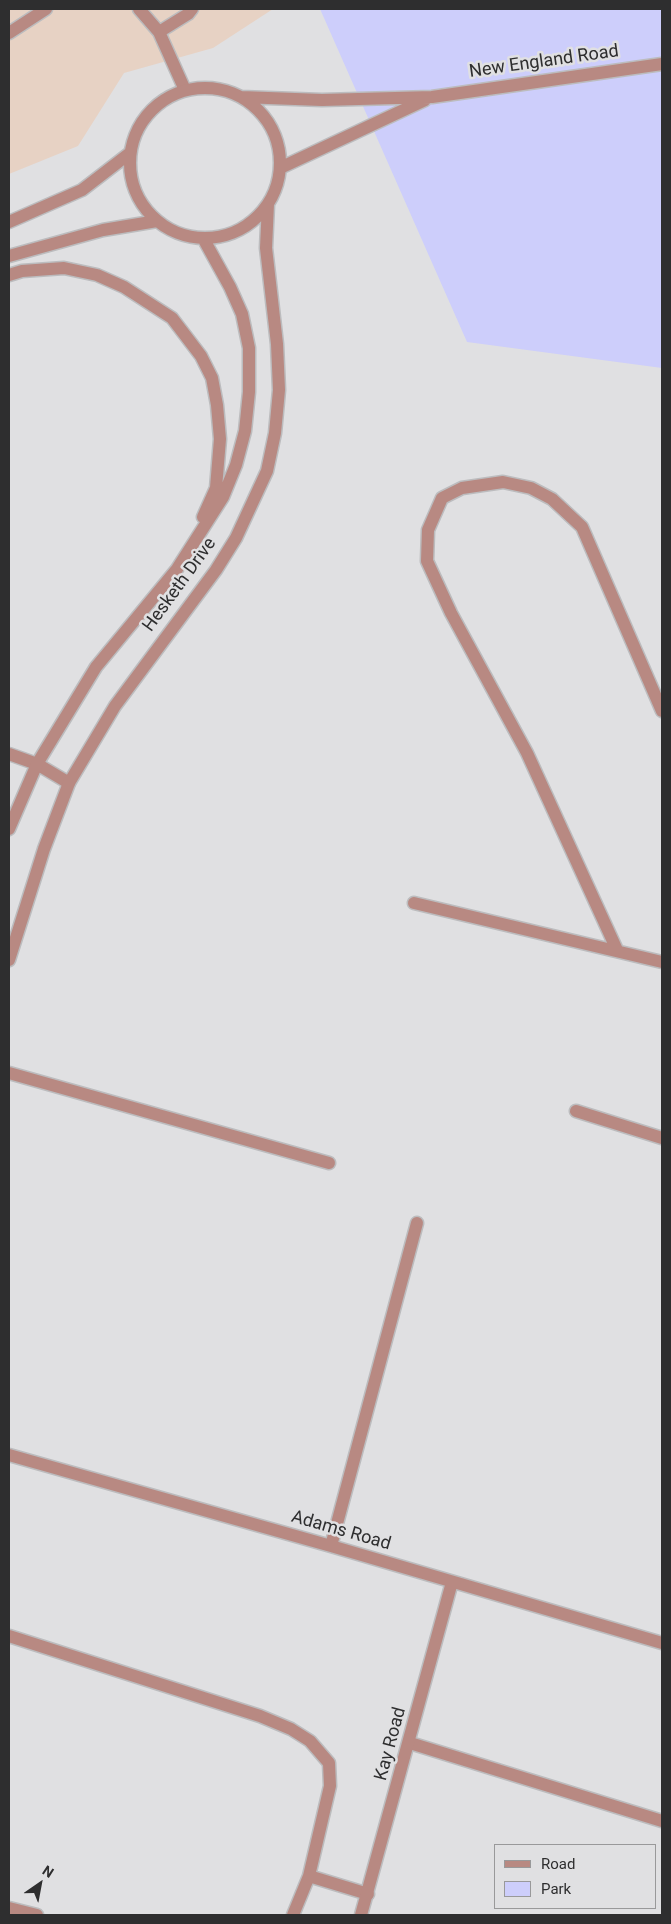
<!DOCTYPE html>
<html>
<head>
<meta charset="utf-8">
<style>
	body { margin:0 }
	#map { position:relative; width:671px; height:1924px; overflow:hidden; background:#e0e0e2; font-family:Roboto,sans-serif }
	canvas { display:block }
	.frame { position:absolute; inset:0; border:10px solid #2e2e2f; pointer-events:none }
	.legend { position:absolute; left:494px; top:1844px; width:162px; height:65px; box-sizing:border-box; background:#e0e0e2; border:1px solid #99999a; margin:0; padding:6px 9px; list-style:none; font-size:15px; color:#2e2e2f }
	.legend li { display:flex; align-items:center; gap:10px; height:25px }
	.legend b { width:25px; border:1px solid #99999a }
	.north { position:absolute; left:15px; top:1859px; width:50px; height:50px; -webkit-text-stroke:4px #e0e0e2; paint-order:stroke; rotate:33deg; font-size:14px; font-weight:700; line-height:20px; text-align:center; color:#2e2e2f }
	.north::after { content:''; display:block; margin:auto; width:18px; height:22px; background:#2e2e2f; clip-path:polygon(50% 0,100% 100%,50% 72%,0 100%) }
</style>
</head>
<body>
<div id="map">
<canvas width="671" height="1924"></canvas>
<div class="frame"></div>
<ul class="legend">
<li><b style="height:6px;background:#b88982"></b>Road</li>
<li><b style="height:14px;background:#cdcefb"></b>Park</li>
</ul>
<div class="north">N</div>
</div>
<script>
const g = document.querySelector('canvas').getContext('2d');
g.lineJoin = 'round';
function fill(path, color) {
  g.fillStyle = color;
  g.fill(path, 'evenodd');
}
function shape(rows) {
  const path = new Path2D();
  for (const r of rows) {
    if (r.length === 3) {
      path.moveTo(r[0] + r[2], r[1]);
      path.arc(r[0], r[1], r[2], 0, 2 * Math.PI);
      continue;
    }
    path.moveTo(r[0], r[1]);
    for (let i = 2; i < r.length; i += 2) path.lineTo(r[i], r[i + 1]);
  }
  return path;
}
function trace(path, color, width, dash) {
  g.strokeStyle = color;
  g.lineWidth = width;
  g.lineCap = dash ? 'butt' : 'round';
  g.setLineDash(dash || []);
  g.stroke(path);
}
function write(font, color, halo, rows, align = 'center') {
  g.font = font + ' Roboto,sans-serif';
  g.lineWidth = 5;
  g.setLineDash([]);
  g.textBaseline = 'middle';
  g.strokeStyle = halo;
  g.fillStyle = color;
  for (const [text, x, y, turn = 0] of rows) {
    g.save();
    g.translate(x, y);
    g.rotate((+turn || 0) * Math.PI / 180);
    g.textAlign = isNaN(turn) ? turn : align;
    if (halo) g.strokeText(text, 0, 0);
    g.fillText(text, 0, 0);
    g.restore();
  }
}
fill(shape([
	[9,9,273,9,213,48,124,73,78,146,9,174]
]), '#e7d2c4');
fill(shape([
	[320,9,662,9,662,368,467,342]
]), '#cdcefb');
const service = shape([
	[139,9,159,32,185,90],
	[159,32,188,14,192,9],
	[9,33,46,9],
	[9,754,37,764,69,783],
	[414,903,662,962],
	[617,950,527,753,451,613,427,561,428,530,442,498,462,488,503,482,531,488,552,499,582,527,662,711],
	[9,1073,329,1163],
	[576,1111,662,1138],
	[9,1636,260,1716,291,1729,310,1741,329,1763,330,1786,309,1876,293,1915],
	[410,1743,662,1821],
	[309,1876,368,1894],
	[9,1908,37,1915]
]);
const minor = shape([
	[9,1455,331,1546,662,1643],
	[331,1546,417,1223],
	[361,1915,452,1582]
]);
const tertiary = shape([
	[205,163,75],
	[241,97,322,100,432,97,662,64],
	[280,168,425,100],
	[9,222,82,190,130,153],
	[9,256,103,230,157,221],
	[9,275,22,271,64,268,97,275,124,287,172,318,201,356,212,378,217,405,220,439,216,488,203,517],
	[9,829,37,764,96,667,177,569,223,497,236,465,245,431,249,392,249,348,242,314,230,287,203,238],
	[9,960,44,849,69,783,115,706,216,570,236,538,267,471,275,433,279,390,277,344,266,248,268,204]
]);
trace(service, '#bcbcbe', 15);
trace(minor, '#bcbcbe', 15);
trace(tertiary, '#bcbcbe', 15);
trace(service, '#b88982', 12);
trace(minor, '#b88982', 12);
trace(tertiary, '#b88982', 12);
write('18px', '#2e2e2f', '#e0e0e2', [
	["New England Road",544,62,-8],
	["Hesketh Drive",180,585,-54],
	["Adams Road",341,1531,16],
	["Kay Road",391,1744,-75]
]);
</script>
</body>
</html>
